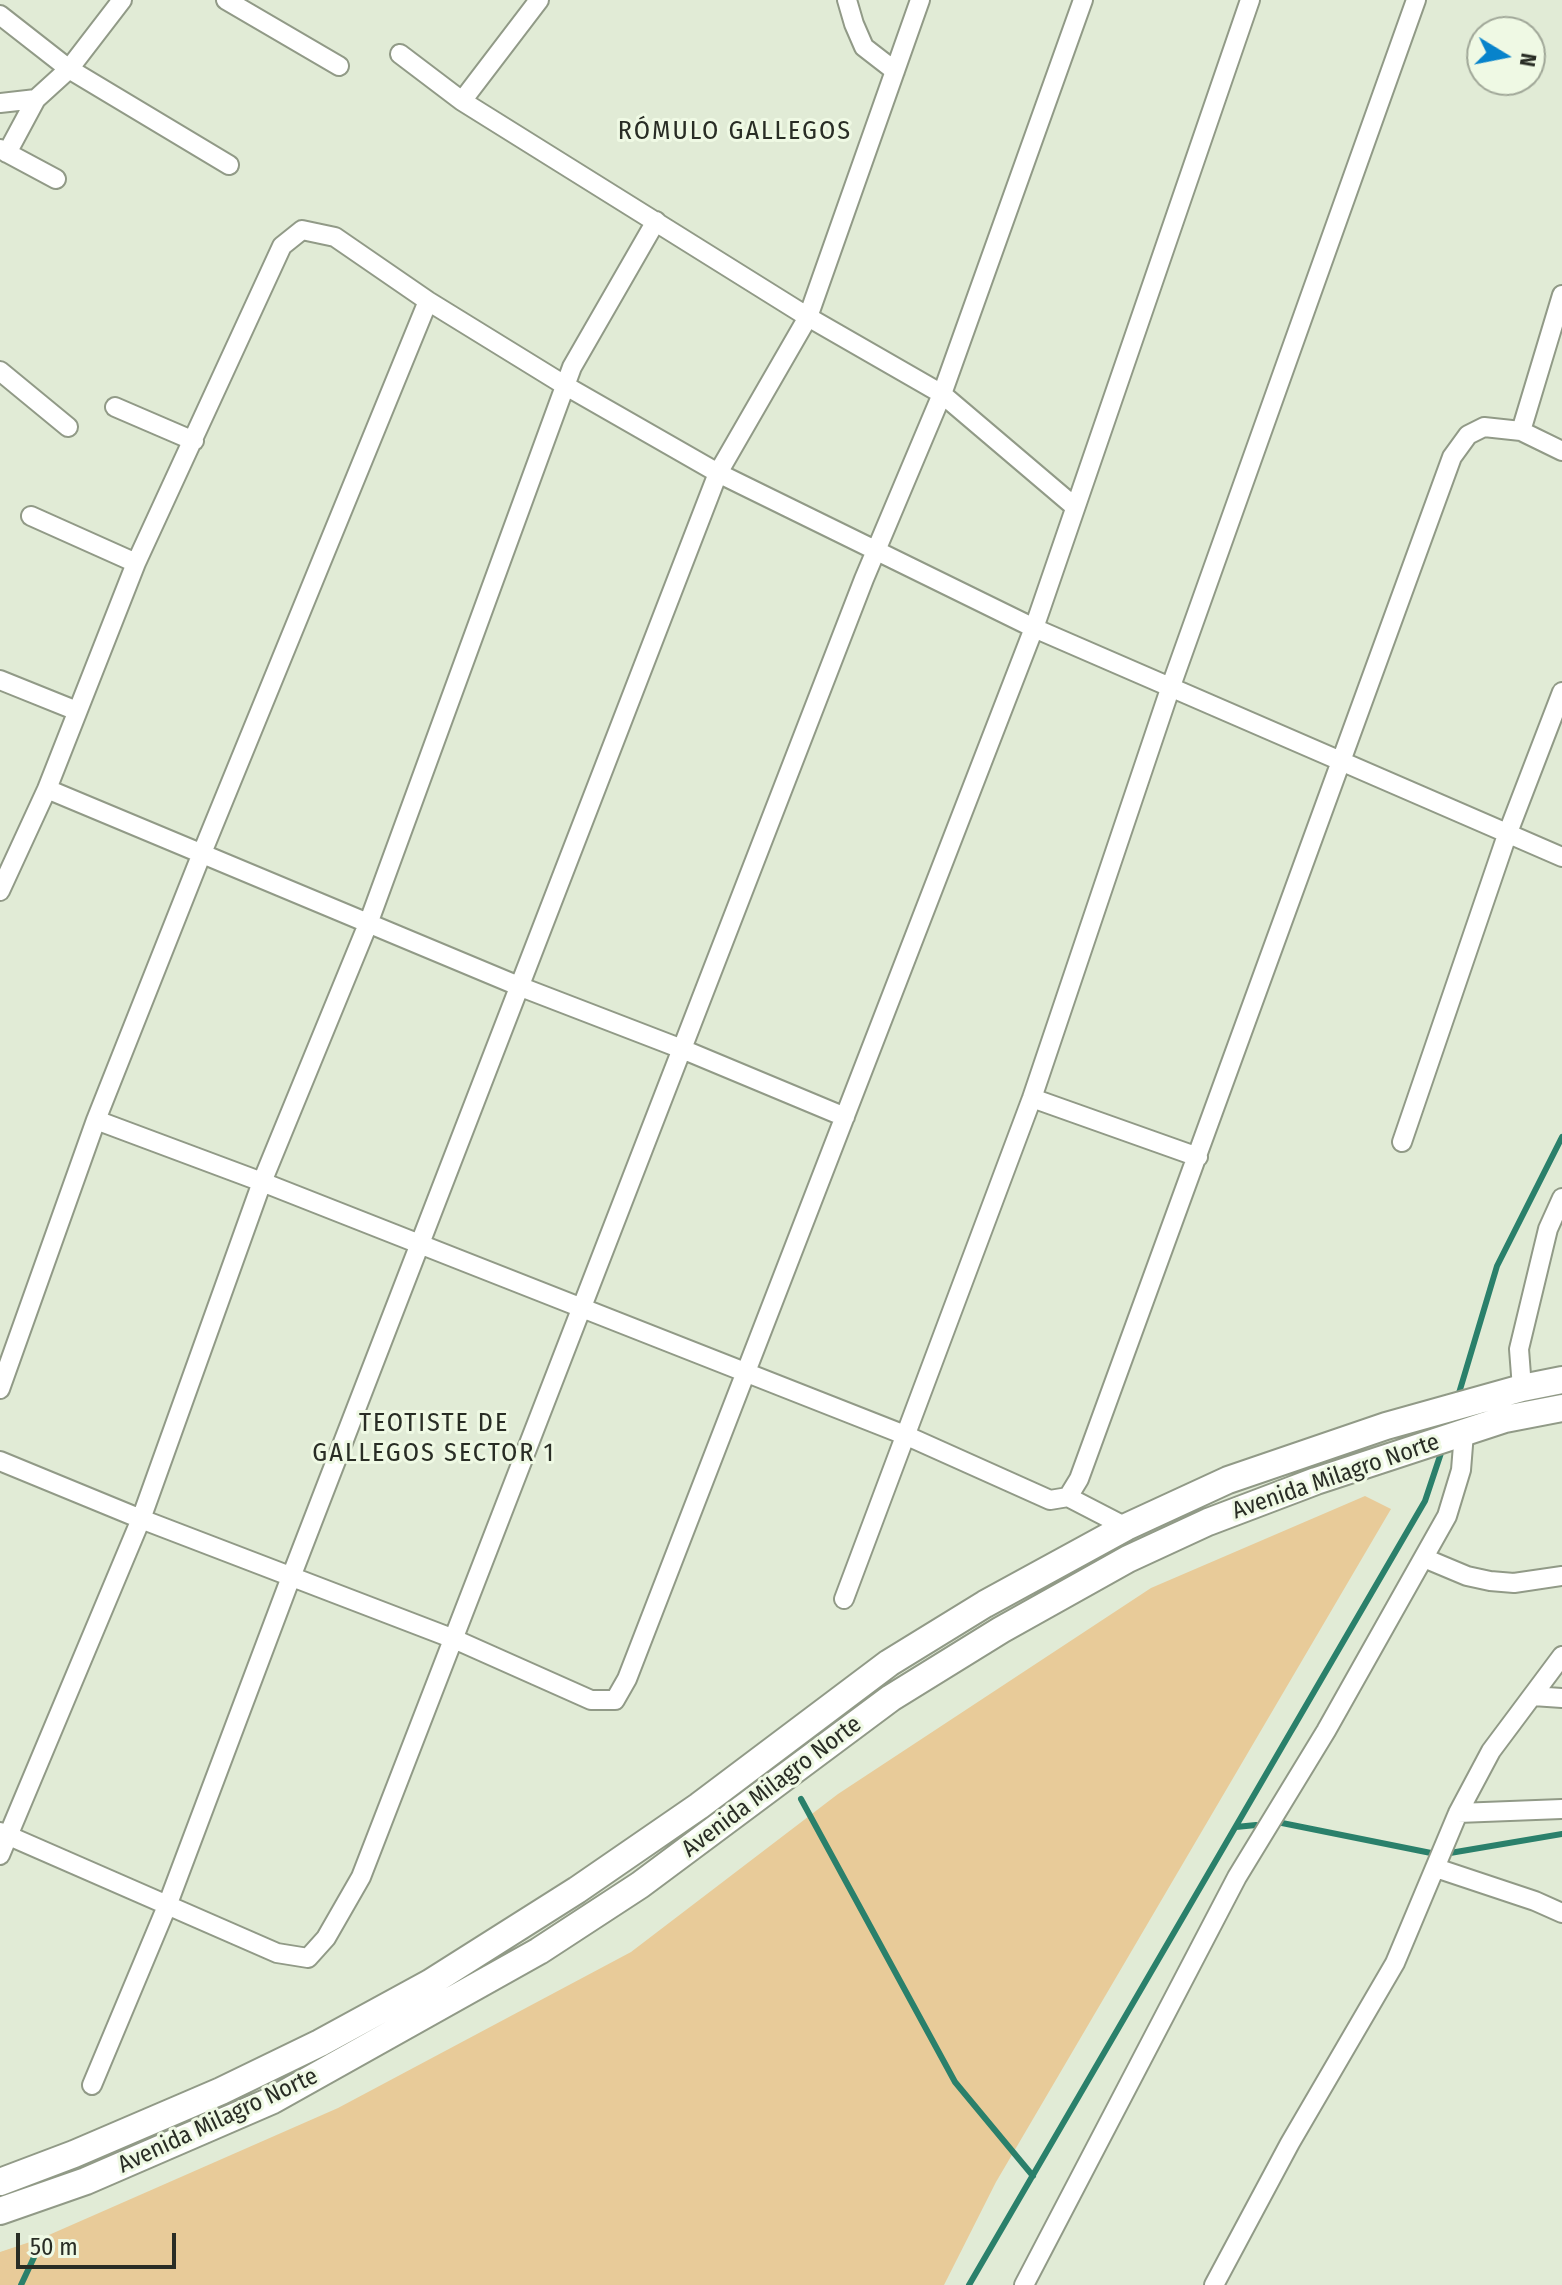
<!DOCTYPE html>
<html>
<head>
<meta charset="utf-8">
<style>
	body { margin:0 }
	#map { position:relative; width:1562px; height:2285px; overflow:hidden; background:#e1ebd6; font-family:"Fira Sans Condensed",sans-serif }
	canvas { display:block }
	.north { position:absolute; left:1466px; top:16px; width:80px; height:80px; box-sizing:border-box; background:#eff9e4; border:2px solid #a0a798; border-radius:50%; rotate:100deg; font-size:22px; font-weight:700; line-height:32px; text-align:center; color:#292d25 }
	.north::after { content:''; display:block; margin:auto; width:28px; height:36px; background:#0783cb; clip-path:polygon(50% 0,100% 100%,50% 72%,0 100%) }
	.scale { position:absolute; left:16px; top:2233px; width:160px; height:36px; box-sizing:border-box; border:4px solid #292d25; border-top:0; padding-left:10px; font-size:24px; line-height:28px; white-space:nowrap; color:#292d25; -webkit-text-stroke:6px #eff9e4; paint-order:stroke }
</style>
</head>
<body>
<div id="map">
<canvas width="1562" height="2285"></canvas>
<div class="north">N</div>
<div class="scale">50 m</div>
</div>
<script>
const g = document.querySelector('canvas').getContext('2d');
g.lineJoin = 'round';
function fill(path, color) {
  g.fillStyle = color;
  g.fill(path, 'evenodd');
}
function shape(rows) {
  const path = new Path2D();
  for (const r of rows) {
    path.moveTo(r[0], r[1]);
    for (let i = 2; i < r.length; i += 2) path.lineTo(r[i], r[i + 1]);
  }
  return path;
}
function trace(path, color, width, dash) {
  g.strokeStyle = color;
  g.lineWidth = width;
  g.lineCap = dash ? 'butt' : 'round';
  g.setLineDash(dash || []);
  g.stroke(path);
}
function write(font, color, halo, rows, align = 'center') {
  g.font = font + ' "Fira Sans Condensed",sans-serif';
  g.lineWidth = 6;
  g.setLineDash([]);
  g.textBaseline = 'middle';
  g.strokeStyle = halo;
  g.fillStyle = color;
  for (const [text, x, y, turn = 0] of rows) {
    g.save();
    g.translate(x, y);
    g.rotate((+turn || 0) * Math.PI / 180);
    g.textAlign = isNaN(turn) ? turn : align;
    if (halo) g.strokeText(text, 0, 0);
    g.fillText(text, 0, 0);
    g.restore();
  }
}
fill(shape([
	[1365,1496,1391,1509,996,2182,944,2285,0,2285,0,2252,42,2238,338,2108,631,1952,838,1794,1151,1588]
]), '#e8cb99');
trace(shape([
	[1459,1393,1497,1266,1562,1137],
	[801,1799,955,2082,1033,2176],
	[1282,1823,1431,1853],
	[1236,1827,1256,1825],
	[1450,1853,1562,1834],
	[21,2285,36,2253],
	[969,2285,1425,1501,1441,1453]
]), '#2a806b', 6);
const street = shape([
	[226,0,339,66],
	[847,0,854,24,864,47,895,71],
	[0,15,69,69,229,165],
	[400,54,462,101,808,317,942,394,1075,507],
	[462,101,539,0],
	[0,103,36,99],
	[0,149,56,179],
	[7,153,36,99,69,69,122,0],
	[0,371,68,427],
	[115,407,194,441],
	[1521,431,1562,451],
	[31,516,136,563],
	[0,680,77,711],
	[47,789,521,987,682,1049,845,1117],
	[0,891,47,789,136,563,282,246,302,230,335,237,428,301,566,386,718,473,1034,628,1562,857],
	[1032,1098,1198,1157],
	[96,1120,262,1182,905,1435,1050,1500,1068,1497,1126,1527],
	[1402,1142,1507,835,1562,692],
	[1522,1388,1519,1349,1548,1229,1562,1198],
	[0,1389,96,1120,202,853,428,301],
	[0,1461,141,1519,454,1639,591,1700,615,1700,627,1679,1034,628,1250,0],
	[1068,1497,1079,1479,1452,457,1468,435,1484,427,1521,431,1562,295],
	[1424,1558,1467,1576,1490,1581,1514,1583,1562,1576],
	[844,1599,1032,1098,1171,686,1416,0],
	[1533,1696,1562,1698],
	[1458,1813,1562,1809],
	[0,1832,277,1953,308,1958,326,1938,361,1877,864,579,942,394,1083,0],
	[0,1855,141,1519,262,1182,368,924,572,367,656,221],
	[1436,1868,1535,1901,1562,1913],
	[92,2085,167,1906,291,1577,718,473,808,317,920,0],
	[1024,2285,1237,1877,1326,1731,1447,1516,1461,1470,1464,1433],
	[1214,2285,1290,2143,1395,1963,1458,1813,1491,1751,1562,1656]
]);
const secondary = shape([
	[0,2182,74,2154,221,2091,320,2043,430,1983,577,1890,699,1806,889,1663,985,1604,1126,1527,1228,1480,1386,1426,1522,1388,1562,1380],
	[0,2211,86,2181,273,2100,539,1951,640,1885,891,1698,1001,1630,1128,1559,1208,1522,1316,1481,1505,1419,1562,1408]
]);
trace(street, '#919a87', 22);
trace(secondary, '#919a87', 30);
trace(street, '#fff', 18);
trace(secondary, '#fff', 26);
write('24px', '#292d25', '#eff9e4', [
	["Avenida Milagro Norte",1336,1477,-19],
	["Avenida Milagro Norte",772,1787,-37],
	["Avenida Milagro Norte",218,2121,-25]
]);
g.letterSpacing = '2px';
write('26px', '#292d25', '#eff9e4', [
	["RÓMULO GALLEGOS",735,132],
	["TEOTISTE DE",434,1424],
	["GALLEGOS SECTOR 1",434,1454]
]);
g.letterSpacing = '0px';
</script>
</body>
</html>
